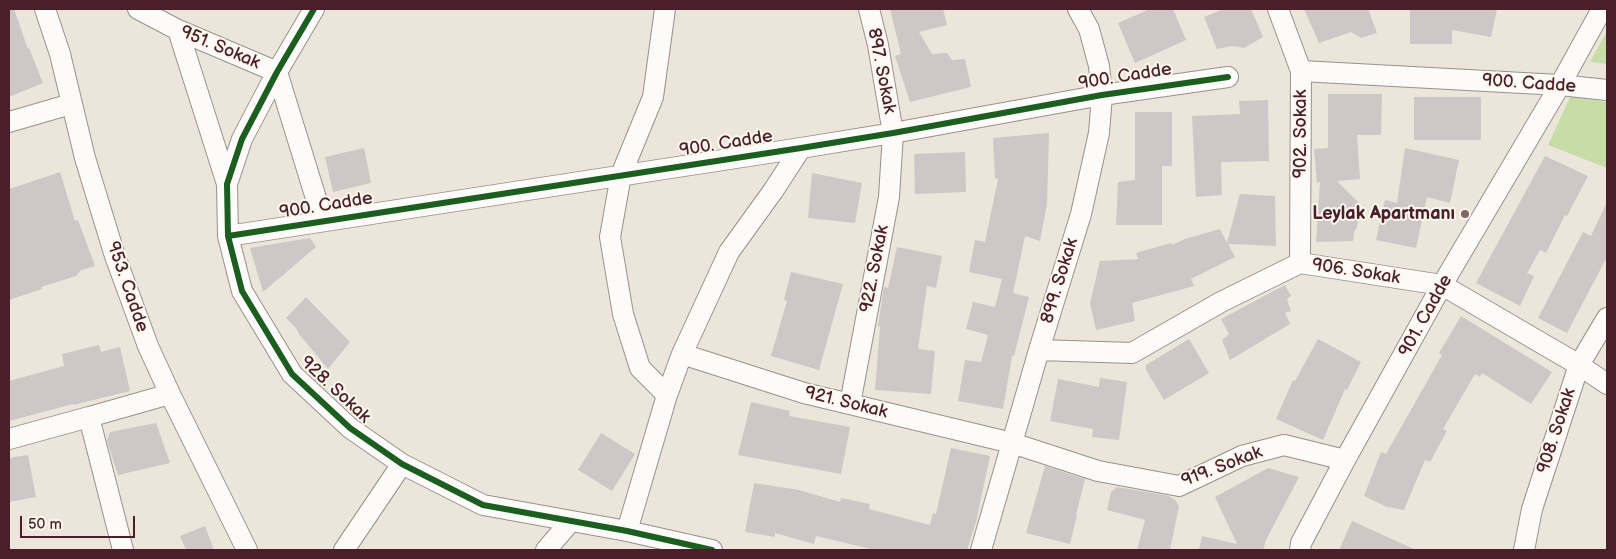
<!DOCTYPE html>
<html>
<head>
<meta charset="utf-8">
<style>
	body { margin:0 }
	#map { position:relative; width:1616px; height:559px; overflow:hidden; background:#ebe6d9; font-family:"Balsamiq Sans",sans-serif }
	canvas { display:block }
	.frame { position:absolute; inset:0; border:10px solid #4a1f2b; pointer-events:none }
	.scale { position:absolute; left:20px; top:516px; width:115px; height:22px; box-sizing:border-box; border:2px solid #4a1f2b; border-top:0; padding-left:6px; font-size:15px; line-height:18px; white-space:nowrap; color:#4a1f2b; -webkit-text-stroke:4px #fbf7ec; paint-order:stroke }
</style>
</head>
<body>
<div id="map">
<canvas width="1616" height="559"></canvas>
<div class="frame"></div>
<div class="scale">50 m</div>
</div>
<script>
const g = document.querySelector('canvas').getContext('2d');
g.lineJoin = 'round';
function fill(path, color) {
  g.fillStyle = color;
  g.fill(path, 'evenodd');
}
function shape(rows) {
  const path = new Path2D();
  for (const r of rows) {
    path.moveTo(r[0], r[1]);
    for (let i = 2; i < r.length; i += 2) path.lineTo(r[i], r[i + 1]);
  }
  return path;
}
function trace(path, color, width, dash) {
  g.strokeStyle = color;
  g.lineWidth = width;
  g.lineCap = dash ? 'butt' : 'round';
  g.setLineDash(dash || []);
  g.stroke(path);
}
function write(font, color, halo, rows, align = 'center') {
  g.font = font + ' "Balsamiq Sans",sans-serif';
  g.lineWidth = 4;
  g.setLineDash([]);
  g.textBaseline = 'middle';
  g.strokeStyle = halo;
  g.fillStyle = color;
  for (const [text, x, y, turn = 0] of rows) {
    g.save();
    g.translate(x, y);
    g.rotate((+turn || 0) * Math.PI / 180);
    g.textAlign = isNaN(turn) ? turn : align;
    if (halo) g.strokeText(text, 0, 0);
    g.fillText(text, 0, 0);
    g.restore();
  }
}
fill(shape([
	[1607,31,1607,64,1590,62],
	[1571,95,1607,102,1607,168,1548,145]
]), '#c8dca7');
fill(shape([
	[9,9,14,9,28,49,29,48,43,83,9,97],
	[890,9,943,9,947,25,919,32,932,54,947,53,952,60,965,59,971,87,910,102,895,56,901,54],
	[1150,9,1173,9,1186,40,1135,63,1118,23],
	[1224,9,1251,9,1263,37,1244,48,1232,46,1217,49,1204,17],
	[1304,9,1368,9,1377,33,1361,38,1351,32,1319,43],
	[1410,9,1497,9,1491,37,1452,30,1452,44,1410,44],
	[1328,94,1382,94,1381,135,1357,135,1360,179,1337,181,1360,204,1357,227,1354,232,1353,241,1316,242,1320,182,1317,183,1314,149,1328,148],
	[1414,97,1481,97,1481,140,1414,140],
	[1268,100,1269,161,1221,162,1222,195,1196,197,1192,116,1240,114,1239,101],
	[1135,112,1172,112,1172,166,1162,166,1162,225,1116,225,1118,182,1135,180],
	[1049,133,1047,204,1040,241,1025,236,1013,293,1029,297,1014,356,1012,356,1003,409,958,401,965,360,981,362,988,335,966,329,973,302,995,307,1002,279,969,272,975,240,985,242,998,179,995,178,993,138],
	[364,148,371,183,333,192,325,157],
	[1405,148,1459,160,1450,203,1427,197,1416,248,1376,240,1385,200,1397,203],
	[965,152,966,192,915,194,914,154],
	[1545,156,1588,176,1567,216,1565,215,1546,253,1540,250,1527,273,1534,276,1520,306,1476,283],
	[60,172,75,221,78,220,95,266,81,270,76,276,41,287,42,289,9,300,9,189],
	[812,173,862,183,855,223,808,218],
	[1240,194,1275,196,1276,246,1228,244,1235,257,1191,279,1194,286,1132,303,1135,321,1096,330,1090,303,1100,261,1138,259,1136,253,1171,243,1172,245,1185,239,1220,229,1227,243],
	[1607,202,1607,257,1567,333,1538,318,1583,232,1591,236],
	[310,238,316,247,263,292,250,248],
	[897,247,942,256,936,288,927,286,918,349,935,351,931,394,875,390,880,327,878,326,883,293,884,287,888,288],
	[791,272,843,284,819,370,771,356,787,301,784,300],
	[1285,285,1291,296,1287,299,1291,311,1285,313,1290,324,1230,360,1222,340,1229,334,1221,319],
	[306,297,350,342,328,369,299,334,296,328,286,318],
	[1461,316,1552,372,1531,404,1482,373,1480,377,1475,374,1443,429,1447,431,1430,462,1425,460,1404,510,1387,507,1364,496,1381,452,1386,454,1442,355,1439,353],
	[1189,339,1209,373,1164,400,1146,370,1146,365],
	[1318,339,1361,362,1347,390,1345,389,1323,440,1276,419,1293,380,1295,381],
	[99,345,101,352,120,347,130,391,73,405,73,404,9,421,9,381,64,366,62,354],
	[1100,378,1127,382,1119,440,1092,437,1093,429,1050,421,1058,379,1099,387],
	[751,402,790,411,789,416,850,427,841,474,738,455],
	[156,423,170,463,118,475,107,441,110,432],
	[601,433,635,454,612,491,578,470],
	[951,448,990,456,976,522,967,550,875,550,816,536,814,544,775,533,775,537,745,532,754,483,799,490,840,502,841,498,870,504,869,509,930,525,933,513,936,514],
	[28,455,36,497,9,502,9,458],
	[1045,466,1085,479,1076,515,1077,515,1070,544,1026,533],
	[1268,468,1299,477,1266,540,1263,550,1199,550,1202,536,1237,544,1215,497],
	[1117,487,1169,496,1176,501,1179,506,1170,550,1137,550,1145,520,1107,510,1111,492],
	[1352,521,1416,550,1339,550],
	[205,526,214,550,186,550,180,536]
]), '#cdc7c8');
const minor = shape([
	[45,9,60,54,85,158,115,256,148,346,170,394,247,550],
	[138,9,178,30,277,72,323,221],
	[314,9,277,72,242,139,227,184,228,236,242,291,292,374,350,428,402,464,483,505,627,531,712,550],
	[665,9,653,97,621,175,610,237,623,314,640,368,667,395],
	[1278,9,1301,71,1300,263],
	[178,30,227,184],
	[1301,71,1560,85,1607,90],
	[9,122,71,104],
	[228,236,801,148,893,133,1102,95,1228,77],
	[1039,350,1132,353,1221,302,1300,263,1442,285,1579,365,1607,384],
	[682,354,804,393,1012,443,1098,471,1179,486,1242,456,1284,445,1345,460],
	[850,404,889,197,893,133,878,45,869,9],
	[89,417,170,394],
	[9,439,89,417,123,550],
	[627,531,667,395,682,354,729,252,773,191,801,148],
	[344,550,402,464],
	[546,550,571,521],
	[981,550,1039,350,1081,214,1099,133,1102,95,1099,66,1089,29,1078,9],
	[1300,550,1301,543,1345,460,1442,285,1560,85,1602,9],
	[1524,550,1532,509,1579,365,1607,318]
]);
trace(minor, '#9a908b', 22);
trace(minor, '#fcfbf9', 20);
trace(shape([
	[314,9,277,72,242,139,227,184,228,236,242,291,292,374,350,428,402,464,483,505,627,531,712,550],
	[228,236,801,148,893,133,1102,95,1228,77]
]), '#1b5e20', 6);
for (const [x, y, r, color] of [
	[1465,214,5,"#826568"]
]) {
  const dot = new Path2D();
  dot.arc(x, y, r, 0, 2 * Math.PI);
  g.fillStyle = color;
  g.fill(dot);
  trace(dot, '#fbf7ec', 2);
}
write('18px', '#4a1f2b', '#fbf7ec', [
	["951. Sokak",220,48,23],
	["897. Sokak",881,71,79],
	["900. Cadde",1125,77,-9],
	["900. Cadde",1529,84,4],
	["902. Sokak",1301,134,-90],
	["900. Cadde",726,144,-9],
	["900. Cadde",326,206,-9],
	["922. Sokak",875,269,-79],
	["906. Sokak",1356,272,9],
	["899. Sokak",1060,281,-73],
	["953. Cadde",127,287,71],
	["901. Cadde",1426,316,-61],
	["928. Sokak",335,390,43],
	["921. Sokak",846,403,14],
	["908. Sokak",1557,431,-72],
	["919. Sokak",1222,467,-21]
]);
write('bold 18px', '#4a1f2b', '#fbf7ec', [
	["Leylak Apartmanı",1455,214]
], 'right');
</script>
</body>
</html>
